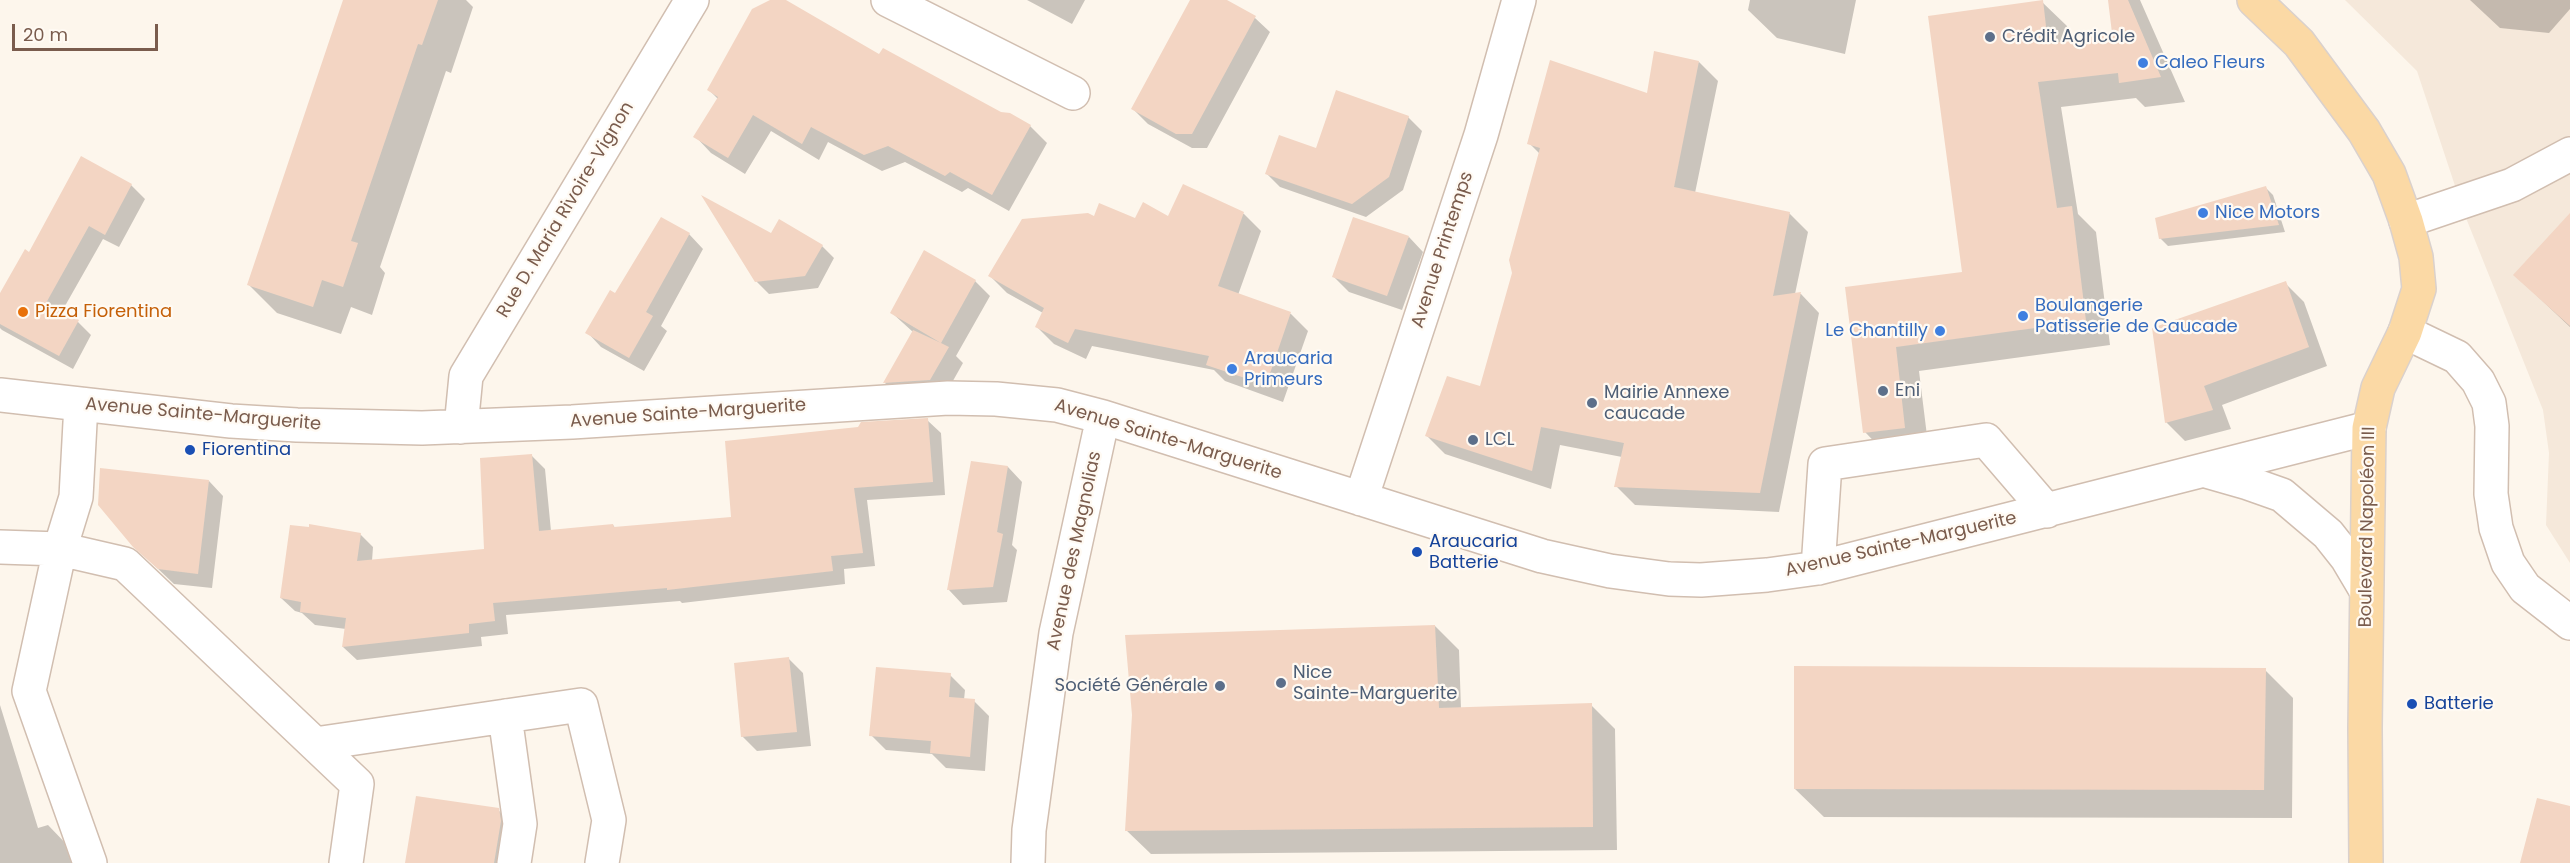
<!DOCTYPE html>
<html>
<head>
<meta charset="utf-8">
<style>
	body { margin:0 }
	#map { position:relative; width:2570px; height:863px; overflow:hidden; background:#fdf6ec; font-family:Poppins,sans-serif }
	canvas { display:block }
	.scale { position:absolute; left:12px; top:24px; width:146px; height:27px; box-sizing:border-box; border:3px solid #7a5c4d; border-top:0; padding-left:8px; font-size:18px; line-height:21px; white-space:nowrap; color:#7a5c4d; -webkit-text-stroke:4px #fffaf3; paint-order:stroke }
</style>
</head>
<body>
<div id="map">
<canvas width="2570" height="863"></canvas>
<div class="scale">20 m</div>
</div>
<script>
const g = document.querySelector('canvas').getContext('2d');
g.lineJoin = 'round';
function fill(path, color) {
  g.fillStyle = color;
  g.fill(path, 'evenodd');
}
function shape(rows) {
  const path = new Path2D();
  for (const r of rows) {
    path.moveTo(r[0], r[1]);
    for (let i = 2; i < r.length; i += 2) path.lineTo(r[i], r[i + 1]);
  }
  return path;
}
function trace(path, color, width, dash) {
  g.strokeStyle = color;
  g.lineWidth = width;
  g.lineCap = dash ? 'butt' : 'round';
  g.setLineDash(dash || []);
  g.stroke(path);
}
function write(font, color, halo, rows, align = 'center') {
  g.font = font + ' Poppins,sans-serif';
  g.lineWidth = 4.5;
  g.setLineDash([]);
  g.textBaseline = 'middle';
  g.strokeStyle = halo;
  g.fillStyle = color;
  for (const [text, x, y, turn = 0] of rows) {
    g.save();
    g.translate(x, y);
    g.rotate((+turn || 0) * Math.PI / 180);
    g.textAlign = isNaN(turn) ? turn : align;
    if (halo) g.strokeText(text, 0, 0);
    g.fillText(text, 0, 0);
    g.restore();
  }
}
fill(shape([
	[2345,0,2570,0,2570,563,2546,525,2549,453,2543,410,2464,213,2417,71]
]), '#f5e8da');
fill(shape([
	[344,0,466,0,473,7,451,73,446,71,380,267,385,273,372,315,351,307,341,334,277,313,248,284],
	[774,0,783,0,880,57,1001,114,1010,114,1030,126,1047,143,1009,211,968,188,962,192,905,162,882,171,828,142,819,160,771,131,745,174,711,153,695,136,718,99,709,90],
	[1027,0,1085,0,1072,24],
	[1192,0,1224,0,1255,18,1270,32,1207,148,1192,148,1148,124,1133,109],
	[1750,0,1856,0,1845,54,1777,38,1748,10],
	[2109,0,2140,0,2185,102,2145,107,2136,98,2061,107,2078,214,2096,232,2110,345,1919,371,1929,452,1889,457,1865,432,1847,288,1964,273,2042,2,2067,26,2069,42,2114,35],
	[2470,0,2570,0,2570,9,2549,33,2500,28],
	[1699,62,1718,81,1695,193,1789,213,1808,232,1795,294,1801,294,1819,313,1779,512,1635,505,1616,486,1622,457,1560,445,1551,489,1445,454,1426,435,1481,388,1514,273,1540,154,1529,143,1648,95],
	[1408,117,1422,131,1403,190,1366,217,1280,187,1266,173,1317,150],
	[131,185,145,199,119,247,103,239,61,313,78,322,91,335,73,369,2,330,0,328,0,296],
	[1183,186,1244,214,1261,231,1238,295,1291,314,1308,331,1283,402,1225,381,1214,370,1092,346,1086,359,1054,344,1037,327,1043,313,1007,293,990,276,1094,218,1136,220,1169,218],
	[2266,188,2273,195,2285,232,2168,246,2160,238],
	[2570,215,2570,327,2515,275],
	[689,234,703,249,661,326,667,331,644,371,601,347,587,332,616,295],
	[1409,237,1423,252,1402,310,1349,292,1334,277],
	[822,246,834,258,818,288,769,294,756,281],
	[924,253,975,281,990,296,956,356,963,363,945,395,899,397,885,383,913,332,892,313],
	[2285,283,2304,302,2327,366,2222,405,2231,429,2185,441,2166,422],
	[927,420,941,433,945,495,867,500,875,566,844,569,845,584,682,603,680,601,506,615,508,634,481,637,482,646,357,660,343,647,346,629,315,625,302,613,295,611,281,598,360,534,373,547,372,561,486,550,532,456,545,469,551,531,613,525,616,529,733,519],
	[973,463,1008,467,1022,482,1012,545,1017,550,1007,602,963,605,949,590],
	[209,481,223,496,212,588,174,584,134,546],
	[1435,626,1459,650,1461,709,1591,705,1615,729,1617,850,1151,854,1126,830],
	[788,658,803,673,811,746,757,751,742,736],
	[2265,670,2293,698,2292,818,1824,817,1795,789],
	[950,675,965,690,964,700,974,701,989,716,985,771,946,768,932,754,886,750,871,735],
	[0,705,38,828,48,825,72,850,76,863,0,863],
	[498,810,519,830,517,863,407,863]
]), '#0003');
fill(shape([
	[343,0,438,0,422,45,418,44,351,241,358,243,343,287,322,280,313,307,247,285],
	[770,0,786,0,879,54,883,48,1001,112,1010,113,1031,125,992,195,950,172,945,176,888,146,864,155,811,127,802,144,753,115,728,158,693,137,718,97,707,90,752,9],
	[1190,0,1227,0,1256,16,1192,134,1176,134,1131,109],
	[2043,0,2048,44,2112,33,2108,0,2128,0,2161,77,2119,83,2118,73,2038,82,2057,208,2072,206,2086,321,1896,347,1905,428,1863,433,1845,287,1962,272,1928,16],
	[1654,51,1699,61,1674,187,1790,212,1773,296,1801,292,1760,493,1614,487,1624,443,1541,427,1532,471,1425,436,1447,376,1480,386,1512,273,1509,260,1540,148,1527,144,1550,60,1647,93],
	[1336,90,1409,116,1389,177,1352,204,1265,174,1279,135,1316,148],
	[81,156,132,184,105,235,89,226,46,303,79,320,59,356,0,324,0,293,25,249,29,252],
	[1183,184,1244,212,1218,286,1291,312,1266,385,1206,365,1209,356,1075,329,1068,343,1035,327,1044,308,988,276,1022,219,1088,213,1094,216,1099,203,1135,218,1143,202,1168,216],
	[2266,186,2279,225,2159,239,2155,218],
	[701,195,771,233,779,219,823,245,805,276,755,282],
	[2570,213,2570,326,2513,275],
	[661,217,690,233,646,312,653,316,629,358,585,333,610,290,615,293],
	[1353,217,1409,236,1387,296,1332,277],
	[924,250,976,280,941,343,949,347,930,380,883,383,913,330,941,343,890,313],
	[2286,281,2309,347,2204,386,2213,410,2165,423,2152,328],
	[928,418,933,482,854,488,863,553,831,556,833,571,667,590,667,588,493,603,495,621,469,624,469,633,342,647,346,618,300,612,301,602,280,598,290,525,309,527,309,524,361,533,357,561,484,549,480,458,532,454,539,531,613,524,614,527,731,517,725,441,858,427,861,422],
	[971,461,1008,466,997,532,1003,534,993,587,947,590],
	[100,468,209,480,198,574,158,569,133,547,98,505],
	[1435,625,1439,708,1592,703,1593,827,1125,831,1132,715,1125,635],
	[789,657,797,732,741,737,734,663],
	[1794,666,2266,668,2264,790,1794,789],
	[876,667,951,673,949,697,975,699,970,757,930,753,931,741,869,736],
	[416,796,499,808,501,821,494,863,405,863],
	[2537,798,2570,806,2570,863,2520,863]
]), '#f3d5c3');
const minor = shape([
	[888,0,1073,93],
	[2406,221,2512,185,2570,154],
	[2405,332,2457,357,2478,381,2489,403,2492,426,2491,494,2496,528,2508,563,2525,588,2570,623],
	[0,395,231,421,297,425,422,428,572,422,948,398,996,399,1057,405,1103,417,1542,556,1610,571,1669,579,1701,580,1767,575,1818,568,2369,428],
	[461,427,466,376,692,0],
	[2206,471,2248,483,2282,495,2328,534,2347,558,2366,590],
	[1361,499,1481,135,1519,0],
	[0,547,60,549,76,497,81,404],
	[1818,568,1825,464,1986,440,2047,511],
	[505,716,520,824,514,863],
	[315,744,581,705,609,820,602,863],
	[90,863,29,691,60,549,125,564,357,784,346,863],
	[1028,863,1029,830,1056,633,1103,417]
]);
const major = shape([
	[2254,0,2299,43,2364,131,2389,174,2406,221,2416,257,2419,289,2405,332,2378,388,2369,428,2365,728,2366,863]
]);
trace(minor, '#d1beb0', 36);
trace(major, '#dad1cd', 36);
trace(minor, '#fff', 33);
trace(major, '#fbd9a5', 33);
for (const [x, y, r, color] of [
	[1990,37,6,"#5c6f8a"],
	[2143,63,6,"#3f7fe0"],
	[2203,213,6,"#3f7fe0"],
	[23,312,6,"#e8710a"],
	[2023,316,6,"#3f7fe0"],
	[1940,331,6,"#3f7fe0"],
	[1232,369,6,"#3f7fe0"],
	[1883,391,6,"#5c6f8a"],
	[1592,403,6,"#5c6f8a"],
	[1473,440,6,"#5c6f8a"],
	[190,450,6,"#1a4fb4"],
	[1417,552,6,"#1a4fb4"],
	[1281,683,6,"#5c6f8a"],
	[1220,686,6,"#5c6f8a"],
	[2412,704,6,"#1a4fb4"]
]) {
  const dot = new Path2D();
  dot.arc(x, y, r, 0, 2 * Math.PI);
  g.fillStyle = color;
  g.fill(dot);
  trace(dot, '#fffaf3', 2);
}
write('18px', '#4e5e75', '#fffaf3', [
	["Crédit Agricole",2002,37],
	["Eni",1895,391],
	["Mairie Annexe",1604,393],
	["caucade",1604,414],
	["LCL",1485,440],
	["Nice",1293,673],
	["Sainte-Marguerite",1293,694],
	["Société Générale",1208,686,"right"]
], 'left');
write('18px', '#366cbe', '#fffaf3', [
	["Caleo Fleurs",2155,63],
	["Nice Motors",2215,213],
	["Boulangerie",2035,306],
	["Patisserie de Caucade",2035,327],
	["Le Chantilly",1928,331,"right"],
	["Araucaria",1244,359],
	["Primeurs",1244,380]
], 'left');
write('18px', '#7a5c4d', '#fffaf3', [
	["Rue D. Maria Rivoire-Vignon",566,210,-59],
	["Avenue Printemps",1443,250,-72],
	["Avenue Sainte-Marguerite",688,414,-4],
	["Avenue Sainte-Marguerite",203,415,5],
	["Avenue Sainte-Marguerite",1168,440,17],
	["Boulevard Napoléon III",2368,527,-89],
	["Avenue Sainte-Marguerite",1901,545,-13],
	["Avenue des Magnolias",1075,551,-78]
]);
write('18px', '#c56008', '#fffaf3', [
	["Pizza Fiorentina",35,312]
], 'left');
write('18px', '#164399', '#fffaf3', [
	["Fiorentina",202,450],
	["Araucaria",1429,542],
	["Batterie",1429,563],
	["Batterie",2424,704]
], 'left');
</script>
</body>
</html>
